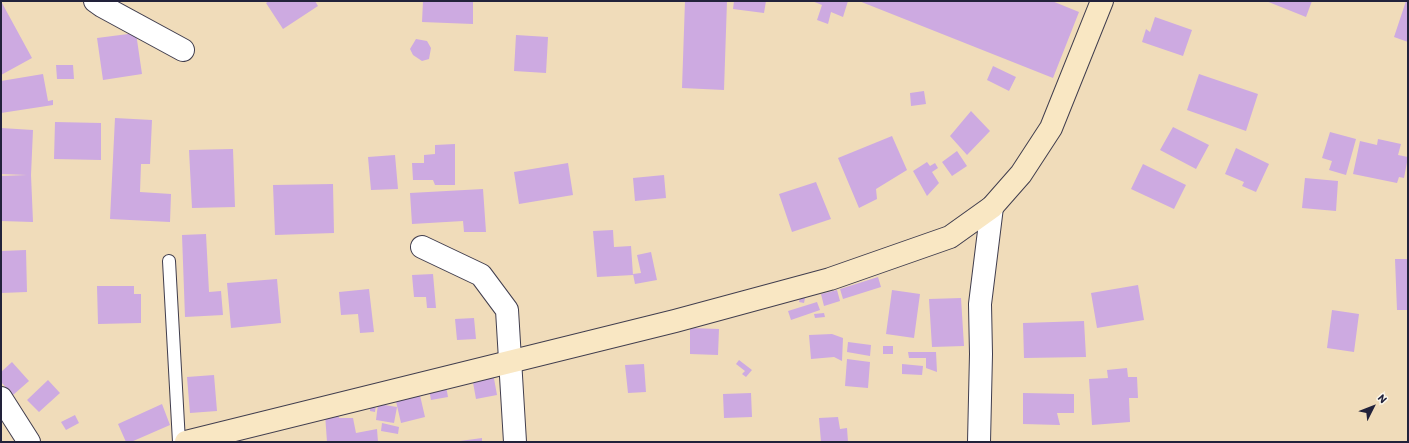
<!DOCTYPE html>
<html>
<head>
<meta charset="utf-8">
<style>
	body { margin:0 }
	#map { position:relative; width:1409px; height:443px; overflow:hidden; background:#f0dcba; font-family:Itim,sans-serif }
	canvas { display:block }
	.frame { position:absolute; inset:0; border:2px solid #22223b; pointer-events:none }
	.north { position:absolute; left:1353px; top:387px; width:40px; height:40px; -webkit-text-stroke:3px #fbf7ec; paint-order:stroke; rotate:48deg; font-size:11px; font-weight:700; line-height:16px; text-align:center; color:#22223b }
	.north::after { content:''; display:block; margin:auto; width:14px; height:18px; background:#22223b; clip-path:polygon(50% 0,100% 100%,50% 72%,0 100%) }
</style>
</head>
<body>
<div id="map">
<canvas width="1409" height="443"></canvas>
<div class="frame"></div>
<div class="north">N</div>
</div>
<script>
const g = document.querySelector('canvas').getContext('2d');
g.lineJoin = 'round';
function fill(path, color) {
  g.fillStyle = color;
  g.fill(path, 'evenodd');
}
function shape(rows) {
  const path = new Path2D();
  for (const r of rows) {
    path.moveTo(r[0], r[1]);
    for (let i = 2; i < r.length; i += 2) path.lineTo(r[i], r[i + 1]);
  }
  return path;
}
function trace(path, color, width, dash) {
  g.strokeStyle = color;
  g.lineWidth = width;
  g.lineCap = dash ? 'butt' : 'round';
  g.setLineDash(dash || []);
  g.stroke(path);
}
fill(shape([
	[269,1,315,1,318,6,283,29,266,3],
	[423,1,473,1,473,24,422,22],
	[685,1,727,1,724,90,682,88],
	[734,1,766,1,764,13,733,9],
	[812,1,848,1,843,17,831,12,828,24,817,20,822,5],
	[859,1,1052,1,1079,12,1053,78],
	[1266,1,1312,1,1306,17],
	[1406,1,1408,1,1408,42,1394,37],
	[2,3,32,58,1,75,1,4],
	[1155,17,1192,30,1183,56,1142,42,1146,29,1150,32],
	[136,33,142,74,103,80,97,38],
	[516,35,548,37,546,73,514,71],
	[416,39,427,41,431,48,429,59,422,61,413,55,410,49],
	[56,65,73,65,74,79,57,79],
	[993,66,1016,77,1009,91,987,80],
	[43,74,48,101,53,100,53,105,1,113,1,81],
	[1199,74,1258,94,1246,131,1187,110],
	[924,91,926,104,911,106,910,93],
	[971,111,990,131,967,155,950,136],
	[115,118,152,120,150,164,141,164,140,192,171,194,170,222,110,219],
	[55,122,101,123,101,160,54,159],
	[1173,127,1209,145,1196,169,1160,150],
	[1,128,33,130,31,175,33,222,1,221,1,176,27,175,1,174],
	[1330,132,1356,139,1346,175,1329,170,1332,161,1322,158],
	[892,136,907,170,876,189,877,199,859,208,838,158],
	[1378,139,1401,144,1398,155,1408,157,1404,178,1399,177,1397,183,1353,174,1360,141,1377,145],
	[455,144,455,185,435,185,433,180,413,180,412,163,424,163,424,155,435,154,435,145],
	[1236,148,1269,164,1256,192,1242,186,1244,182,1225,174],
	[233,149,235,207,192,208,189,150],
	[957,151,967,166,952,176,942,162],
	[395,155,398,189,371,190,368,157],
	[927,162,930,166,935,163,938,168,932,172,939,183,927,196,913,171],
	[568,163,573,195,519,204,514,172],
	[1143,164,1186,185,1174,209,1131,189],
	[664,175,666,198,635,201,633,178],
	[1305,178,1338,181,1336,211,1302,208],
	[816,182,831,219,792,232,779,194],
	[333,184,334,233,275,235,273,185],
	[483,189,486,232,464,232,463,221,412,224,410,193],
	[613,230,614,247,631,246,633,275,597,277,593,231],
	[206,234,209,292,221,291,223,315,185,317,182,235],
	[26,250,27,292,1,293,1,251],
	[651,252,657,280,635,284,633,274,641,273,637,255],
	[1395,259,1408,259,1408,310,1397,310],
	[433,274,436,308,427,308,426,297,414,297,412,275],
	[878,277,881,287,843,299,840,289],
	[277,279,281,323,231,328,227,283],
	[1138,285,1144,320,1097,328,1091,293],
	[97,286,134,286,134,294,141,294,141,323,98,324],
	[369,289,374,332,360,333,358,314,341,315,339,292],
	[837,290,840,301,824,306,821,294],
	[892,290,920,294,914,338,886,334],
	[800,297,805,298,804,303,799,302],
	[961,298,964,346,932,347,929,299],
	[817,302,820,310,791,320,788,311],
	[1332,310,1359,314,1354,352,1327,348],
	[824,313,825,317,815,318,814,314],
	[474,318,476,339,457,340,455,319],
	[1084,321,1086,357,1024,358,1023,323],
	[690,328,719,329,718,355,690,354],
	[832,334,843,338,842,361,834,357,811,359,809,335],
	[848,342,871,345,870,356,847,352],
	[883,346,893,346,893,354,883,354],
	[908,352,936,352,937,372,926,368,926,358,909,358],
	[847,359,870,362,868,388,845,386],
	[739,360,752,370,746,377,742,374,745,371,736,364],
	[12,362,29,381,13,395,1,382,1,372],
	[644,364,646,392,628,393,625,365],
	[902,364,923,366,922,375,902,374],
	[1127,368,1128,377,1137,377,1138,398,1129,398,1130,422,1092,425,1089,379,1108,378,1107,370],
	[493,373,497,395,476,399,472,377],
	[214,375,217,411,190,413,187,377],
	[48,380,60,393,39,412,27,400],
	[446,386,448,397,431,400,429,389],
	[419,391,425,417,401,423,395,397],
	[751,393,752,417,724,418,723,394],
	[1023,393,1074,394,1074,413,1057,413,1060,425,1023,424],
	[162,404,170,425,131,442,126,442,118,424],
	[370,404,376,404,375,412,370,411],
	[378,404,397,407,394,423,376,420],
	[338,413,339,418,353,418,356,433,377,429,378,442,327,442,325,414],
	[75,415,79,423,66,430,61,422],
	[838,417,840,429,847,428,848,442,821,442,819,418],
	[382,423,399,427,398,434,381,431],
	[482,438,482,442,460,442,460,441]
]), '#cdaae1');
const service = shape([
	[169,261,179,442]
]);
const minor = shape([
	[95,1,102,6,183,50],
	[422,247,481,275,507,310,515,442],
	[979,442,981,354,980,304,992,207]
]);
const tertiary = shape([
	[1,398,29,442]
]);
const secondary = shape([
	[186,442,675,321,830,279,950,237,992,207,1021,174,1051,128,1102,1]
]);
trace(service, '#413e4e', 14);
trace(minor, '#413e4e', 24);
trace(tertiary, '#413e4e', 24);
trace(secondary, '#413e4e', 24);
trace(service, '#fff', 12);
trace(minor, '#fff', 22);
trace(tertiary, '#fff', 22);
trace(secondary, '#f9e7c3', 22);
</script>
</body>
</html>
